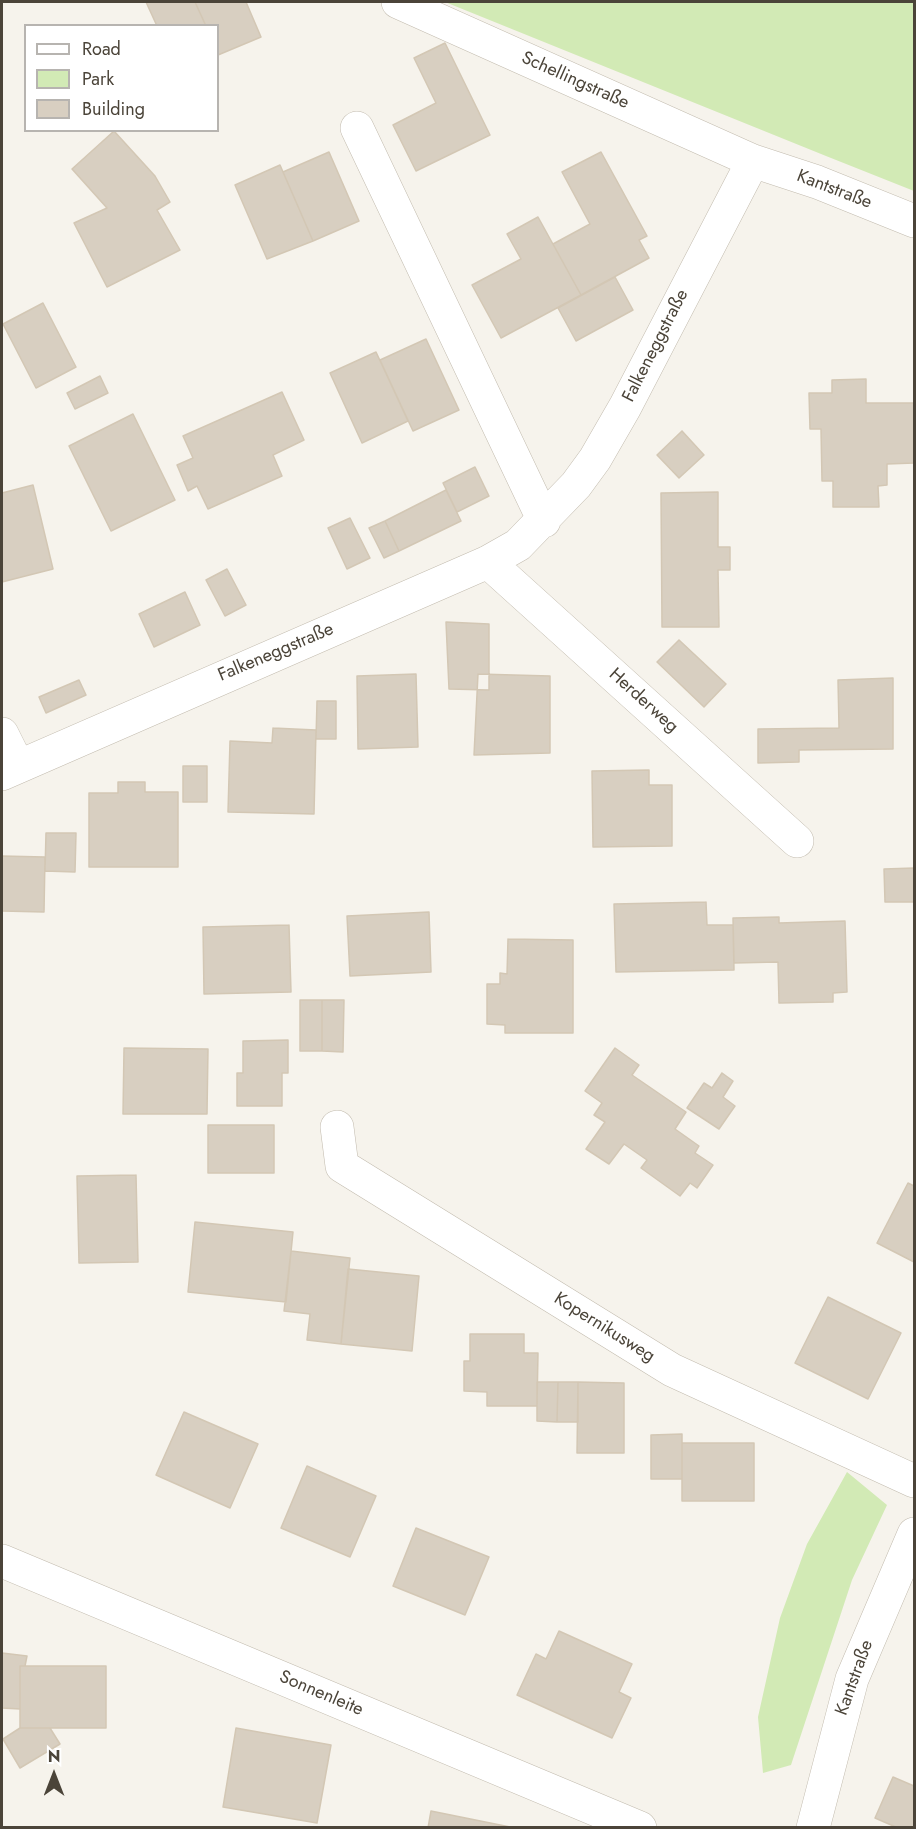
<!DOCTYPE html>
<html>
<head>
<meta charset="utf-8">
<style>
	body { margin:0 }
	#map { position:relative; width:916px; height:1829px; overflow:hidden; background:#f6f3ec; font-family:Jost,sans-serif }
	canvas { display:block }
	.frame { position:absolute; inset:0; border:3px solid #4b4439; pointer-events:none }
	.legend { position:absolute; left:24px; top:24px; width:195px; height:108px; box-sizing:border-box; background:#fff; border:2px solid #b7b4b0; margin:0; padding:8px 10px; list-style:none; font-size:18px; color:#4b4439 }
	.legend li { display:flex; align-items:center; gap:12px; height:30px }
	.legend b { width:30px; border:2px solid #b7b4b0 }
	.north { position:absolute; left:24px; top:1745px; width:60px; height:60px; -webkit-text-stroke:4px #fff; paint-order:stroke; rotate:0deg; font-size:16px; font-weight:700; line-height:24px; text-align:center; color:#4b4439 }
	.north::after { content:''; display:block; margin:auto; width:21px; height:27px; background:#4b4439; clip-path:polygon(50% 0,100% 100%,50% 72%,0 100%) }
</style>
</head>
<body>
<div id="map">
<canvas width="916" height="1829"></canvas>
<div class="frame"></div>
<ul class="legend">
<li><b style="height:8px;background:#fff"></b>Road</li>
<li><b style="height:16px;background:#d2eab5"></b>Park</li>
<li><b style="height:16px;background:#d8cfc1"></b>Building</li>
</ul>
<div class="north">N</div>
</div>
<script>
const g = document.querySelector('canvas').getContext('2d');
g.lineJoin = 'round';
function fill(path, color) { g.fillStyle = color; g.fill(path, 'evenodd'); }
const toPath = rows => new Path2D(rows.map(r => 'M' + r).join(''));
function stroke(path, color, width, dash) { g.strokeStyle = color; g.lineWidth = width; g.lineCap = dash ? 'butt' : 'round'; g.setLineDash(dash || []); g.stroke(path); }
function write(font, color, halo, rows, align = 'center') {
  g.font = font + ' Jost,sans-serif'; g.lineWidth = 4.5; g.setLineDash([]); g.textBaseline = 'middle'; g.strokeStyle = halo; g.fillStyle = color; for (const [text, x, y, turn = 0] of rows) {
    g.save(); g.translate(x, y); g.rotate((+turn || 0) * Math.PI / 180); g.textAlign = isNaN(turn) ? turn : align; if (halo) g.strokeText(text, 0, 0); g.fillText(text, 0, 0); g.restore();
  }
}
fill(toPath([
	[445,2,914,2,914,191,826,156],
	[847,1472,887,1505,852,1580,791,1765,763,1773,758,1717,780,1618,807,1544]
]), '#d2eab5');
const building = toPath([
	[146,2,195,2,206,26,157,26,146,2],
	[195,2,246,2,261,37,218,55,218,26,206,26,195,2],
	[445,43,490,135,416,171,393,125,436,103,414,58,445,43],
	[114,131,155,176,170,202,157,210,180,250,107,287,74,223,107,208,72,169,114,131],
	[329,152,359,221,313,241,283,172,329,152],
	[601,152,647,236,639,240,649,258,581,295,553,244,590,224,562,172,601,152],
	[280,165,313,241,267,259,235,185,280,165],
	[538,217,581,295,501,338,472,285,521,259,507,234,538,217],
	[615,277,633,310,576,341,558,308,615,277],
	[43,303,76,367,36,388,3,324,43,303],
	[426,339,459,410,413,431,380,360,426,339],
	[376,352,408,421,362,443,330,373,376,352],
	[100,376,108,393,75,409,67,393,100,376],
	[866,379,866,403,914,403,914,463,887,464,887,485,878,486,879,507,833,507,833,481,822,481,821,429,810,429,809,393,832,393,832,380,866,379],
	[282,392,304,440,273,455,282,476,208,509,197,486,188,491,177,465,193,458,183,436,282,392],
	[133,414,175,500,111,531,69,446,133,414],
	[682,431,704,455,679,478,657,455,682,431],
	[475,467,489,496,457,512,443,483,475,467],
	[33,485,53,569,2,582,2,493,33,485],
	[446,490,461,521,399,551,385,521,446,490],
	[718,492,718,547,730,547,730,570,718,570,719,627,662,627,661,493,718,492],
	[350,518,370,558,347,569,328,528,350,518],
	[385,521,399,551,384,558,369,528,385,521],
	[227,569,246,605,225,616,206,580,227,569],
	[185,592,200,625,154,647,139,614,185,592],
	[446,622,489,624,489,690,449,689,446,622],
	[679,640,726,684,704,707,657,662,679,640],
	[416,674,418,747,358,749,357,676,416,674],
	[478,674,550,676,550,753,474,755,478,674],
	[893,678,893,749,799,750,799,762,758,763,758,729,839,728,838,680,893,678],
	[79,680,86,695,46,713,39,697,79,680],
	[317,701,336,701,336,739,316,739,317,701],
	[273,728,316,730,314,814,228,812,230,741,272,743,273,728],
	[183,766,207,766,207,802,183,802,183,766],
	[649,770,649,785,672,785,672,846,593,847,592,771,649,770],
	[118,782,145,782,145,792,178,792,178,867,89,867,89,793,118,793,118,782],
	[46,833,76,833,75,872,45,871,46,833],
	[2,856,45,857,44,912,2,911,2,856],
	[914,868,914,902,885,902,884,869,914,868],
	[706,902,707,925,733,925,734,970,616,972,614,904,706,902],
	[429,912,431,972,350,976,347,916,429,912],
	[779,917,779,923,845,921,847,992,833,993,833,1002,779,1003,778,962,734,963,733,918,779,917],
	[289,925,291,992,204,994,203,927,289,925],
	[508,939,573,940,573,1033,505,1033,505,1025,487,1024,487,984,500,984,500,973,507,974,508,939],
	[300,1000,322,1000,322,1051,300,1051,300,1000],
	[322,1000,344,1000,343,1052,322,1051,322,1000],
	[288,1040,288,1073,282,1073,282,1106,237,1106,237,1073,243,1073,243,1041,288,1040],
	[124,1048,208,1049,207,1114,123,1114,124,1048],
	[615,1048,639,1065,632,1075,686,1112,675,1129,699,1146,695,1153,713,1165,697,1188,690,1183,680,1196,641,1168,647,1160,624,1144,609,1164,586,1149,605,1122,594,1115,602,1103,585,1091,615,1048],
	[722,1073,733,1081,723,1097,735,1106,719,1129,687,1108,704,1083,712,1088,722,1073],
	[208,1125,274,1125,274,1173,208,1173,208,1125],
	[136,1175,138,1262,79,1263,77,1176,136,1175],
	[908,1183,914,1186,914,1262,877,1243,908,1183],
	[195,1222,293,1232,286,1302,188,1292,195,1222],
	[291,1251,350,1258,341,1344,307,1340,310,1314,284,1311,291,1251],
	[348,1269,419,1276,412,1351,341,1344,348,1269],
	[828,1297,901,1333,868,1399,795,1363,828,1297],
	[470,1334,524,1334,524,1353,538,1353,537,1406,487,1406,487,1392,464,1391,464,1361,470,1361,470,1334],
	[537,1382,558,1382,557,1422,537,1421,537,1382],
	[558,1382,578,1382,578,1422,557,1422,558,1382],
	[578,1382,624,1383,624,1453,577,1453,578,1382],
	[184,1412,258,1444,230,1508,156,1475,184,1412],
	[682,1434,682,1479,651,1479,651,1435,682,1434],
	[682,1443,754,1443,754,1501,682,1501,682,1443],
	[307,1466,376,1496,350,1557,281,1528,307,1466],
	[416,1528,489,1557,465,1615,393,1586,416,1528],
	[559,1631,632,1664,619,1692,631,1698,612,1738,517,1695,536,1654,546,1659,559,1631],
	[2,1653,27,1656,25,1666,20,1666,20,1709,2,1708,2,1653],
	[20,1666,106,1666,106,1728,20,1728,20,1666],
	[20,1728,50,1728,60,1744,20,1768,3,1739,20,1728],
	[236,1728,331,1745,317,1823,223,1807,236,1728],
	[893,1777,914,1786,914,1828,898,1828,875,1818,893,1777],
	[431,1811,515,1828,428,1828,431,1811]
]);
fill(building, '#d8cfc1');
stroke(building, '#d3c7b4', 1.5);
const minor = toPath([
	[398,2,753,161,817,182,914,221],
	[357,128,544,521],
	[488,562,797,841],
	[2,734,18,766],
	[2,774,488,562,518,545,576,485,595,459,625,407,753,161],
	[337,1127,342,1166,672,1370,914,1481],
	[2,1561,640,1828],
	[813,1828,852,1679,914,1534]
]);
stroke(minor, '#c2bbae', 34);
stroke(minor, '#fff', 33);
write('18px', '#4b4439', '#fff', [
	["Schellingstraße",575,81,24],
	["Kantstraße",834,190,21],
	["Falkeneggstraße",656,346,-63],
	["Falkeneggstraße",276,653,-23],
	["Herderweg",643,701,42],
	["Kopernikusweg",604,1328,32],
	["Kantstraße",855,1678,-70],
	["Sonnenleite",321,1694,23]
]);
</script>
</body>
</html>
